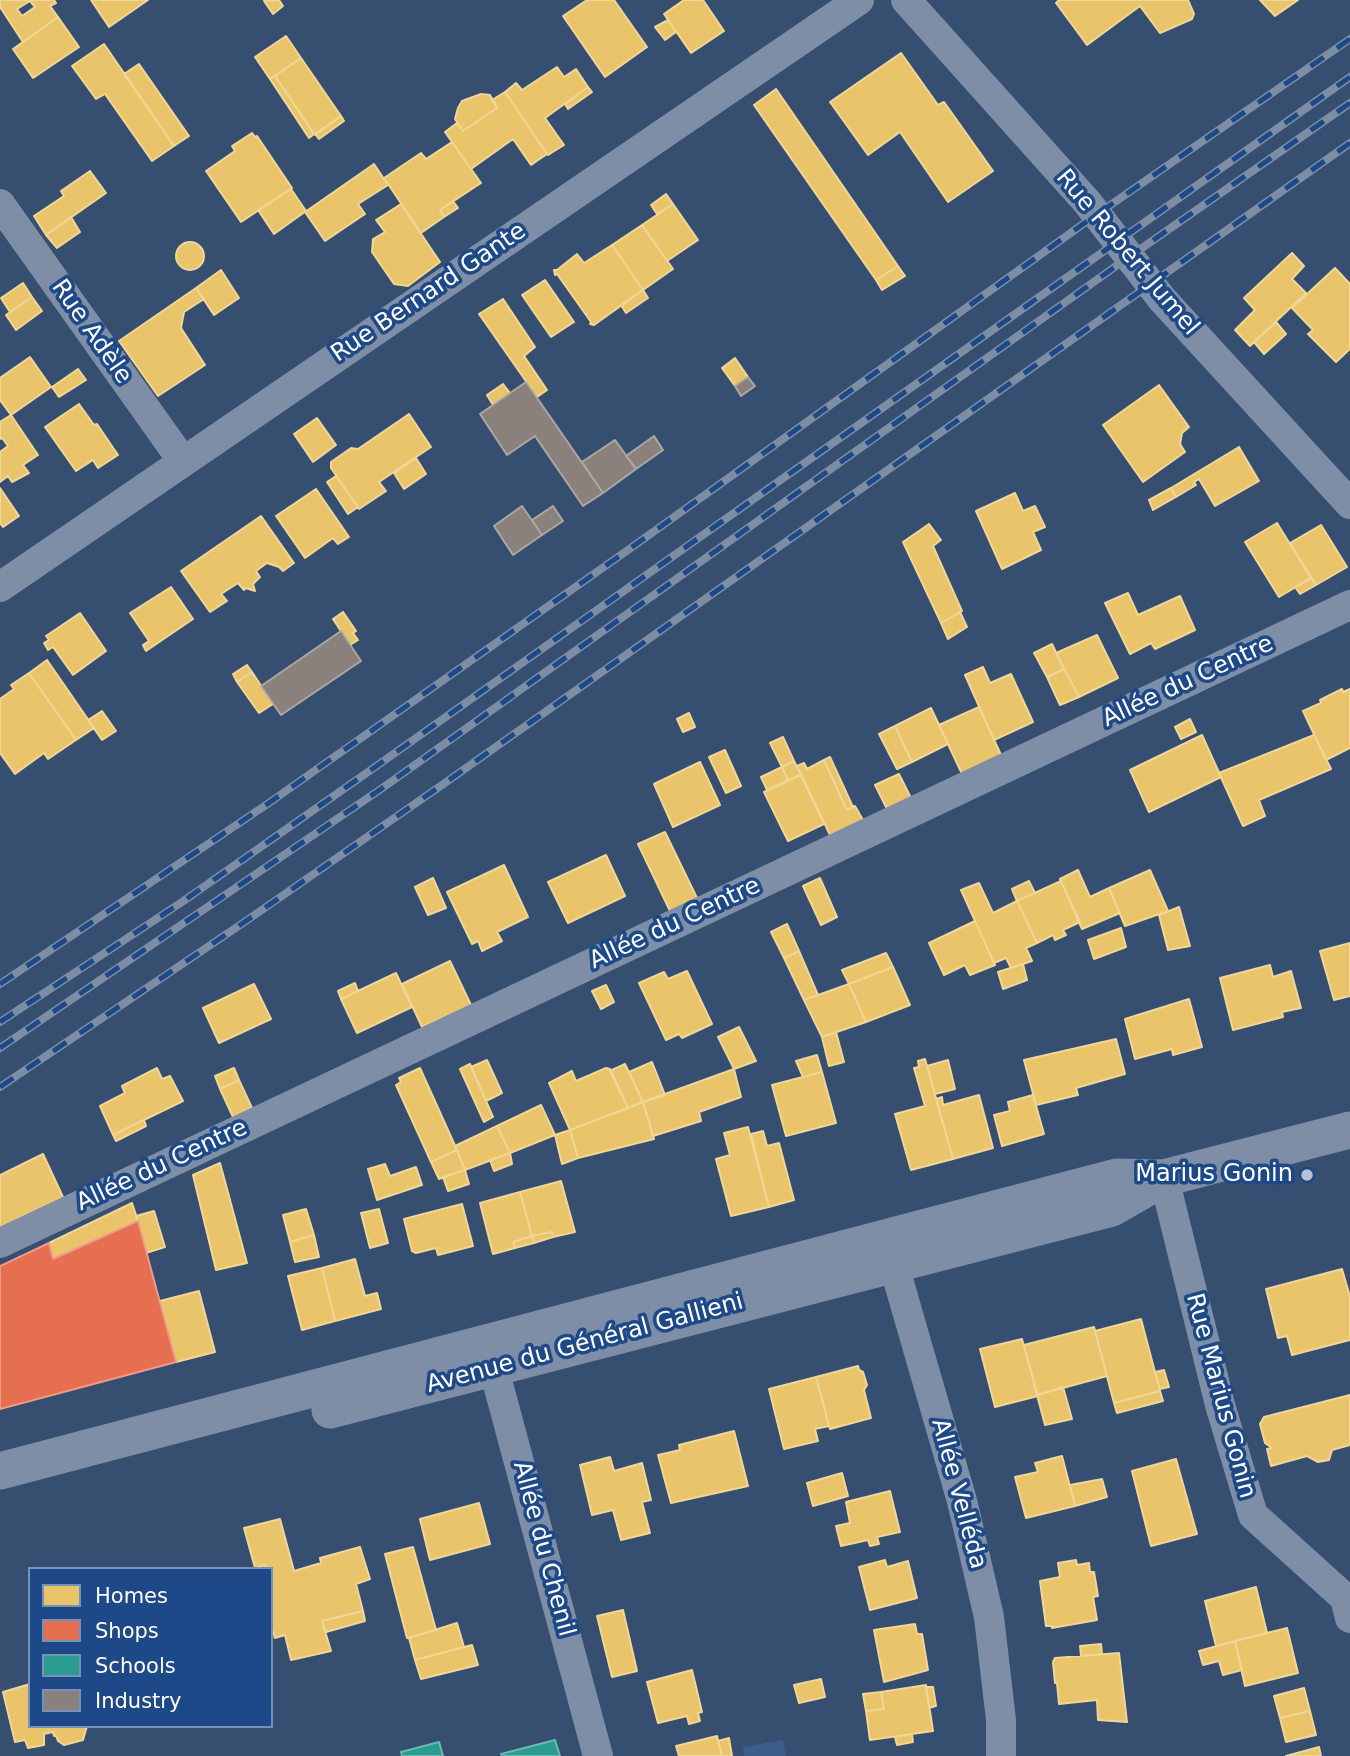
<!DOCTYPE html>
<html>
<head>
<meta charset="utf-8">
<style>
	body { margin:0 }
	#map { position:relative; width:1350px; height:1756px; overflow:hidden; background:#364e70; font-family:"DejaVu Sans",sans-serif }
	canvas { display:block }
	.legend { position:absolute; left:28px; top:1567px; width:245px; height:161px; box-sizing:border-box; background:#1d4989; border:2px solid #7792b8; margin:0; padding:9px 12px; list-style:none; font-size:21px; color:#fff }
	.legend li { display:flex; align-items:center; gap:14px; height:35px }
	.legend b { width:35px; border:2px solid #7792b8 }
</style>
</head>
<body>
<div id="map">
<canvas width="1350" height="1756"></canvas>
<ul class="legend">
<li><b style="height:19px;background:#e9c46a"></b>Homes</li>
<li><b style="height:19px;background:#e76f51"></b>Shops</li>
<li><b style="height:19px;background:#2a9d8f"></b>Schools</li>
<li><b style="height:19px;background:#8a817c"></b>Industry</li>
</ul>
</div>
<script>
const g = document.querySelector('canvas').getContext('2d');
g.lineJoin = 'round';
function fill(path, color) { g.fillStyle = color; g.fill(path, 'evenodd'); }
const toPath = rows => new Path2D(rows.map(r => 'M' + r).join(''));
function stroke(path, color, width, dash) { g.strokeStyle = color; g.lineWidth = width; g.lineCap = dash ? 'butt' : 'round'; g.setLineDash(dash || []); g.stroke(path); }
function write(font, color, halo, rows, align = 'center') {
  g.font = font + ' "DejaVu Sans",sans-serif'; g.lineWidth = 7; g.setLineDash([]); g.textBaseline = 'middle'; g.strokeStyle = halo; g.fillStyle = color; for (const [text, x, y, turn = 0] of rows) {
    g.save(); g.translate(x, y); g.rotate((+turn || 0) * Math.PI / 180); g.textAlign = isNaN(turn) ? turn : align; if (halo) g.strokeText(text, 0, 0); g.fillText(text, 0, 0); g.restore();
  }
}
fill(toPath([
	[783,1740,786,1756,744,1756,743,1747]
]), '#3c5c89');
const homes = toPath([
	[0,0,54,0,56,3,50,6,58,17,23,42,0,7,0,0],
	[30,1,35,7,22,16,17,9,30,1],
	[91,0,148,0,109,27,91,0],
	[279,0,283,6,273,14,264,1,279,0],
	[587,0,614,0,647,47,605,77,563,16,587,0],
	[684,0,703,0,724,31,691,53,664,14,684,0],
	[1059,0,1188,0,1194,14,1192,19,1160,33,1140,6,1087,45,1056,3,1059,0],
	[1260,0,1298,0,1275,16,1260,0],
	[58,17,79,47,33,78,13,49,58,17],
	[668,20,676,32,665,40,655,27,668,20],
	[286,36,301,58,270,79,255,57,286,36],
	[104,44,174,146,152,161,105,94,96,99,72,66,104,44],
	[901,53,938,105,944,102,993,171,948,202,900,132,868,155,830,102,901,53],
	[301,58,341,116,315,135,275,76,301,58],
	[139,64,189,136,174,146,124,74,139,64],
	[557,67,564,77,576,69,588,87,545,118,564,145,548,155,505,92,516,83,522,90,557,67],
	[275,76,314,134,309,138,270,79,275,76],
	[588,87,592,92,568,109,565,104,588,87],
	[776,89,898,266,876,280,754,105,776,89],
	[505,92,547,154,531,165,513,139,471,169,445,132,457,123,463,131,497,108,492,100,505,92],
	[481,94,490,95,497,108,463,131,455,119,458,108,462,101,481,94],
	[341,116,344,121,319,139,315,134,341,116],
	[252,133,255,137,257,136,292,188,241,222,206,171,235,151,232,146,252,133],
	[452,142,481,183,440,210,444,217,421,233,384,178,421,153,426,159,452,142],
	[374,164,388,185,358,204,365,214,325,241,305,212,374,164],
	[90,171,106,193,46,235,34,216,64,196,61,191,90,171],
	[291,189,306,211,274,234,258,210,291,189],
	[666,194,673,204,657,214,651,205,666,194],
	[453,201,458,208,444,217,440,210,453,201],
	[401,204,440,262,408,286,394,284,372,252,373,239,385,232,376,220,401,204],
	[673,204,698,240,667,261,642,225,673,204],
	[71,217,80,232,57,248,46,235,71,217],
	[642,225,673,269,643,290,612,245,642,225],
	'176 256a14 14 0 1 1 28 0a14 14 0 1 1-28 0Z',
	[612,245,643,290,594,325,590,324,591,322,557,274,555,275,554,270,557,270,577,254,584,263,612,245],
	[1292,253,1304,266,1292,279,1306,293,1250,346,1235,330,1255,310,1244,298,1292,253],
	[898,266,905,276,882,290,876,280,898,266],
	[1335,268,1350,284,1350,349,1336,362,1308,334,1313,330,1292,308,1335,268],
	[221,270,239,298,214,315,196,288,221,270],
	[545,280,574,322,551,337,522,295,545,280],
	[23,283,32,297,10,312,1,298,23,283],
	[196,288,204,299,184,312,181,328,205,365,158,396,119,341,196,288],
	[643,290,648,298,626,313,621,305,643,290],
	[32,297,42,311,16,330,6,315,32,297],
	[503,299,535,347,524,356,547,390,537,397,479,314,503,299],
	[1276,322,1286,334,1264,354,1254,342,1276,322],
	[30,357,51,387,11,415,0,400,0,378,30,357],
	[735,358,748,377,735,386,722,368,735,358],
	[78,369,86,380,59,397,52,387,78,369],
	[503,384,510,393,493,405,487,395,503,384],
	[1159,385,1189,427,1182,433,1180,444,1185,452,1143,482,1103,425,1159,385],
	[79,404,94,425,97,424,118,455,98,468,93,460,76,471,45,427,79,404],
	[409,414,431,447,379,482,386,491,359,509,331,468,331,462,351,448,358,449,409,414],
	[11,415,38,455,23,465,29,473,12,482,8,476,0,482,0,452,8,446,2,438,0,439,0,422,11,415],
	[317,418,336,445,313,462,294,434,317,418],
	[1239,447,1259,481,1215,506,1199,479,1194,482,1196,485,1176,497,1171,488,1239,447],
	[416,458,426,474,404,489,394,473,416,458],
	[336,476,358,507,348,514,327,482,336,476],
	[0,488,19,516,3,527,0,523,0,488],
	[1171,488,1176,497,1153,510,1149,500,1171,488],
	[316,489,349,537,338,544,333,538,305,558,276,516,316,489],
	[1015,493,1023,511,1035,506,1045,527,1033,532,1041,550,1002,569,976,511,1015,493],
	[261,516,294,563,283,571,279,567,267,563,256,571,260,577,253,584,255,591,246,588,244,590,238,583,221,594,227,601,210,612,181,571,261,516],
	[1277,523,1311,578,1279,597,1245,542,1277,523],
	[929,524,941,540,933,546,962,611,941,623,903,542,929,524],
	[1321,525,1347,567,1316,585,1290,543,1321,525],
	[1311,578,1316,585,1300,594,1295,587,1311,578],
	[171,587,193,619,146,651,143,645,149,641,130,613,171,587],
	[1128,593,1138,615,1180,596,1195,630,1155,649,1151,643,1130,654,1105,603,1128,593],
	[343,612,356,631,353,633,358,640,350,645,333,619,343,612],
	[960,612,967,627,948,639,941,623,960,612],
	[80,613,106,651,73,675,53,647,48,650,44,643,49,640,46,636,80,613],
	[1097,635,1118,678,1079,697,1056,653,1097,635],
	[1052,644,1064,669,1047,677,1034,653,1052,644],
	[47,660,94,728,76,740,29,673,47,660],
	[247,665,252,672,237,682,233,674,247,665],
	[983,667,990,683,1011,674,1033,722,994,740,965,675,983,667],
	[1064,669,1079,697,1060,705,1047,677,1064,669],
	[252,672,273,704,259,713,237,682,252,672],
	[29,673,76,740,48,759,44,753,15,774,0,753,0,699,14,689,11,685,29,673],
	[1342,689,1343,692,1350,689,1350,748,1326,760,1303,711,1321,703,1320,700,1342,689],
	[979,707,1001,755,962,774,939,725,979,707],
	[931,708,948,744,912,762,895,726,931,708],
	[102,711,116,731,102,740,88,720,102,711],
	[689,713,695,727,683,732,677,719,689,713],
	[1190,719,1196,732,1181,739,1175,727,1190,719],
	[895,726,912,762,897,769,879,734,895,726],
	[1202,735,1221,777,1149,812,1130,770,1202,735],
	[1314,735,1331,769,1259,800,1265,816,1243,826,1219,773,1314,735],
	[783,737,794,761,782,767,770,743,783,737],
	[725,750,741,786,726,793,709,757,725,750],
	[830,757,853,807,847,810,824,760,830,757],
	[824,760,847,810,855,806,863,820,830,835,797,766,804,763,807,769,824,760],
	[794,761,801,775,788,780,782,767,794,761],
	[700,762,720,805,673,827,654,784,700,762],
	[782,767,788,780,767,790,761,777,782,767],
	[899,774,911,798,887,809,875,785,899,774],
	[801,775,824,824,788,841,764,792,801,775],
	[665,832,697,898,670,911,638,844,665,832],
	[606,855,625,896,568,923,548,882,606,855],
	[504,865,528,917,497,932,502,941,482,951,478,941,472,944,447,892,504,865],
	[1078,870,1090,897,1109,888,1120,913,1082,929,1060,879,1078,870],
	[1150,870,1168,911,1125,926,1109,888,1150,870],
	[433,878,446,908,428,915,415,887,433,878],
	[820,878,837,917,821,925,803,886,820,878],
	[1029,881,1035,893,1017,901,1012,889,1029,881],
	[1061,881,1080,922,1063,930,1066,935,1055,940,1053,935,1037,943,1017,901,1061,881],
	[979,883,993,913,1017,901,1037,943,1026,948,1032,961,1011,968,1006,958,994,963,961,890,979,883],
	[1179,907,1190,946,1168,950,1159,915,1179,907],
	[975,921,995,965,970,975,965,965,944,975,929,943,975,921],
	[787,924,799,951,784,958,771,932,787,924],
	[1121,928,1126,947,1094,959,1088,940,1121,928],
	[1350,943,1350,996,1334,1000,1320,951,1350,943],
	[799,951,818,995,804,1000,784,958,799,951],
	[886,953,893,967,849,984,842,970,886,953],
	[450,961,471,1005,422,1027,402,984,450,961],
	[1023,964,1027,980,1003,989,998,972,1023,964],
	[1270,965,1273,977,1291,971,1301,1008,1282,1012,1283,1017,1233,1030,1220,978,1270,965],
	[893,967,910,1005,866,1022,849,984,893,967],
	[687,971,712,1024,682,1038,679,1034,666,1040,639,983,664,972,668,979,687,971],
	[396,973,412,1007,357,1033,341,999,396,973],
	[355,983,358,991,341,999,338,991,355,983],
	[254,984,271,1019,219,1043,203,1008,254,984],
	[849,984,866,1022,822,1037,804,1000,849,984],
	[606,985,614,1002,601,1009,592,991,606,985],
	[1189,999,1202,1047,1173,1055,1172,1049,1135,1059,1125,1019,1189,999],
	[739,1027,756,1061,734,1069,718,1037,739,1027],
	[836,1032,844,1062,829,1066,822,1037,836,1032],
	[1116,1039,1125,1074,1076,1088,1078,1095,1036,1105,1024,1060,1116,1039],
	[817,1055,822,1072,803,1077,796,1061,817,1055],
	[925,1059,953,1159,911,1170,895,1114,925,1106,914,1068,919,1067,918,1061,925,1059],
	[487,1060,502,1093,486,1101,471,1067,487,1060],
	[948,1060,955,1089,935,1094,927,1066,948,1060],
	[652,1062,665,1095,643,1102,629,1072,652,1062],
	[470,1064,493,1117,484,1122,460,1069,470,1064],
	[625,1064,643,1102,628,1108,610,1071,625,1064],
	[157,1068,162,1079,170,1076,183,1101,113,1135,100,1106,125,1093,122,1086,157,1068],
	[234,1068,239,1080,220,1089,215,1076,234,1068],
	[420,1068,457,1150,431,1162,396,1085,401,1082,399,1078,420,1068],
	[606,1068,610,1069,628,1108,570,1130,549,1083,572,1071,576,1081,606,1068],
	[734,1069,741,1097,699,1112,701,1121,653,1136,643,1102,734,1069],
	[822,1072,836,1123,786,1136,772,1085,822,1072],
	[239,1080,252,1108,233,1117,220,1089,239,1080],
	[979,1095,993,1148,953,1159,936,1099,942,1097,943,1105,979,1095],
	[1033,1095,1044,1134,1002,1146,994,1115,1010,1111,1008,1102,1033,1095],
	[643,1102,654,1139,578,1158,570,1130,643,1102],
	[541,1105,555,1135,510,1153,497,1126,541,1105],
	[144,1120,146,1126,116,1141,113,1135,144,1120],
	[497,1126,510,1153,465,1170,455,1146,497,1126],
	[748,1127,769,1207,731,1216,716,1159,730,1155,724,1133,748,1127],
	[570,1130,578,1158,562,1164,555,1135,570,1130],
	[763,1131,767,1146,779,1143,794,1200,769,1207,751,1134,763,1131],
	[457,1150,465,1170,439,1179,431,1162,457,1150],
	[510,1153,512,1164,494,1171,490,1160,510,1153],
	[43,1154,63,1197,0,1227,0,1175,43,1154],
	[220,1163,247,1263,216,1270,193,1175,220,1163],
	[385,1164,390,1176,416,1167,422,1185,377,1200,368,1169,385,1164],
	[465,1170,469,1184,448,1191,443,1177,465,1170],
	[561,1181,575,1232,553,1237,552,1232,532,1236,520,1192,561,1181],
	[520,1192,532,1236,513,1242,515,1248,493,1254,480,1203,520,1192],
	[132,1203,138,1221,53,1259,49,1243,132,1203],
	[462,1204,473,1246,438,1255,436,1248,416,1253,412,1251,404,1219,462,1204],
	[306,1209,314,1235,290,1242,283,1215,306,1209],
	[379,1209,388,1243,370,1248,361,1213,379,1209],
	[154,1211,165,1247,146,1253,136,1216,154,1211],
	[552,1232,553,1237,534,1243,532,1236,552,1232],
	[314,1235,319,1257,295,1262,290,1242,314,1235],
	[532,1236,534,1243,515,1248,513,1242,532,1236],
	[355,1259,365,1296,377,1293,381,1309,335,1321,322,1268,355,1259],
	[322,1268,335,1321,302,1330,288,1276,322,1268],
	[1342,1269,1350,1297,1350,1340,1292,1355,1287,1336,1278,1338,1266,1289,1342,1269],
	[199,1291,215,1352,176,1362,160,1301,199,1291],
	[1141,1319,1160,1391,1114,1403,1095,1331,1141,1319],
	[1094,1327,1107,1376,1037,1395,1024,1345,1094,1327],
	[1022,1339,1038,1396,995,1407,980,1349,1022,1339],
	[858,1366,859,1370,863,1372,867,1385,864,1390,871,1418,830,1429,816,1377,858,1366],
	[1164,1370,1169,1387,1160,1389,1155,1372,1164,1370],
	[816,1377,829,1426,815,1429,818,1441,784,1449,769,1389,816,1377],
	[1063,1387,1072,1419,1045,1425,1037,1395,1063,1387],
	[1160,1391,1163,1401,1117,1413,1114,1403,1160,1391],
	[1350,1395,1350,1445,1332,1450,1329,1460,1318,1462,1307,1456,1271,1466,1267,1449,1272,1448,1265,1443,1260,1424,1264,1417,1350,1395],
	[734,1431,748,1486,671,1503,658,1455,680,1450,679,1445,734,1431],
	[1062,1456,1075,1506,1026,1518,1015,1477,1038,1472,1035,1463,1062,1456],
	[610,1457,614,1471,642,1463,651,1500,642,1502,650,1533,621,1540,613,1510,592,1515,580,1465,610,1457],
	[1176,1459,1197,1534,1151,1546,1132,1471,1176,1459],
	[842,1473,848,1496,813,1506,807,1483,842,1473],
	[1102,1479,1107,1497,1075,1506,1070,1485,1102,1479],
	[890,1491,900,1532,877,1537,879,1544,870,1546,868,1540,841,1546,836,1526,850,1523,846,1502,890,1491],
	[479,1503,490,1544,430,1560,420,1519,479,1503],
	[280,1519,294,1571,321,1563,320,1558,360,1547,370,1579,356,1584,363,1611,322,1621,331,1651,291,1660,285,1635,275,1638,271,1625,271,1569,266,1569,265,1565,255,1568,244,1528,280,1519],
	[413,1547,436,1630,407,1638,385,1554,413,1547],
	[885,1560,887,1567,908,1561,917,1598,870,1610,859,1567,885,1560],
	[1076,1560,1077,1565,1089,1563,1090,1572,1094,1572,1098,1596,1093,1597,1097,1620,1052,1628,1052,1626,1046,1626,1040,1581,1060,1577,1058,1563,1076,1560],
	[1256,1587,1267,1633,1216,1646,1205,1601,1256,1587],
	[623,1610,637,1671,612,1677,597,1616,623,1610],
	[363,1611,365,1621,326,1632,322,1621,363,1611],
	[457,1623,464,1647,415,1660,409,1638,457,1623],
	[915,1624,917,1634,922,1634,928,1670,884,1682,874,1630,915,1624],
	[1287,1628,1298,1673,1245,1686,1235,1641,1287,1628],
	[1235,1641,1242,1670,1223,1675,1219,1661,1203,1665,1199,1651,1235,1641],
	[1101,1644,1102,1654,1081,1656,1080,1646,1101,1644],
	[472,1645,478,1665,421,1679,415,1660,472,1645],
	[1119,1653,1127,1722,1098,1720,1097,1700,1059,1704,1057,1683,1055,1683,1053,1662,1055,1658,1119,1653],
	[692,1670,702,1712,698,1713,700,1721,689,1724,687,1716,658,1723,647,1682,692,1670],
	[821,1679,825,1697,799,1703,794,1685,821,1679],
	[30,1684,30,1726,87,1726,83,1740,64,1745,58,1741,56,1736,54,1736,53,1732,44,1734,44,1745,28,1748,25,1740,15,1742,3,1692,30,1684],
	[926,1685,933,1731,870,1740,866,1711,884,1709,881,1692,926,1685],
	[926,1687,933,1687,936,1706,929,1708,926,1687],
	[1304,1688,1310,1711,1280,1718,1274,1696,1304,1688],
	[881,1692,884,1709,866,1711,863,1694,881,1692],
	[1310,1711,1316,1735,1286,1742,1280,1718,1310,1711],
	[912,1734,913,1742,897,1745,895,1737,912,1734],
	[717,1736,722,1756,679,1756,676,1746,717,1736],
	[729,1738,732,1756,722,1756,718,1741,729,1738],
	[1319,1747,1321,1756,1286,1756,1319,1747]
]);
fill(homes, '#e9c46a');
stroke(homes, '#f0d697', 2);
const shops = toPath([
	[138,1221,176,1362,0,1409,0,1266,49,1243,53,1259,138,1221]
]);
fill(shops, '#e76f51');
stroke(shops, '#ee9a85', 2);
const schools = toPath([
	[555,1740,560,1756,502,1756,501,1754,555,1740],
	[439,1742,443,1756,402,1756,401,1752,439,1742]
]);
fill(schools, '#2a9d8f');
stroke(schools, '#6abab1', 2);
const industry = toPath([
	[748,377,755,386,741,396,735,386,748,377],
	[526,382,603,493,583,506,535,436,507,455,480,414,526,382],
	[654,436,663,450,636,469,626,456,654,436],
	[615,440,636,469,603,493,582,462,615,440],
	[522,506,542,535,513,555,494,526,522,506],
	[553,506,563,521,542,535,532,520,553,506],
	[341,631,361,661,281,715,261,686,341,631]
]);
fill(industry, '#8a817c');
stroke(industry, '#ada7a3', 2);
stroke(toPath([
	[906,0,1087,202,1162,299,1350,504],
	[0,204,182,460],
	[0,587,859,0],
	[1164,1178,1220,1405,1253,1515,1345,1598,1350,1618],
	[0,1243,1350,605],
	[888,1245,962,1501,989,1617,1001,1720,1001,1756],
	[488,1347,598,1756]
]), '#7d8ea6', 30);
stroke(toPath([
	[330,1410,1112,1208,1164,1178],
	[0,1471,1117,1177,1164,1178,1350,1130]
]), '#7d8ea6', 37);
const rail = toPath([
	[0,984,266,805,628,550,1086,222,1350,39],
	[0,1022,182,902,368,772,1350,77],
	[0,1048,381,789,1119,264,1350,103],
	[0,1087,243,923,442,785,1350,143]
]);
stroke(rail, '#7d8ea4', 8);
stroke(rail, '#1d4989', 5, [16]);
for (const [x, y, r, color] of [
	[1307,1175,7,"#b9c1cd"]
]) { const dot = new Path2D(); dot.arc(x, y, r, 0, 2 * Math.PI); g.fillStyle = color; g.fill(dot); stroke(dot, '#1d4989', 2.5); }
write('24px', '#fff', '#1d4989', [
	["Rue Robert Jumel",1127,253,50],
	["Rue Bernard Gante",429,293,-34],
	["Rue Adèle",91,332,55],
	["Allée du Centre",1188,682,-25],
	["Allée du Centre",675,924,-25],
	["Allée du Centre",162,1166,-25],
	["Avenue du Général Gallieni",585,1344,-15],
	["Rue Marius Gonin",1220,1396,75],
	["Allée Velléda",958,1494,75],
	["Allée du Chenil",543,1549,75]
]);
write('24px', '#fff', '#1d4989', [
	["Marius Gonin",1293,1175]
], 'right');
</script>
</body>
</html>
